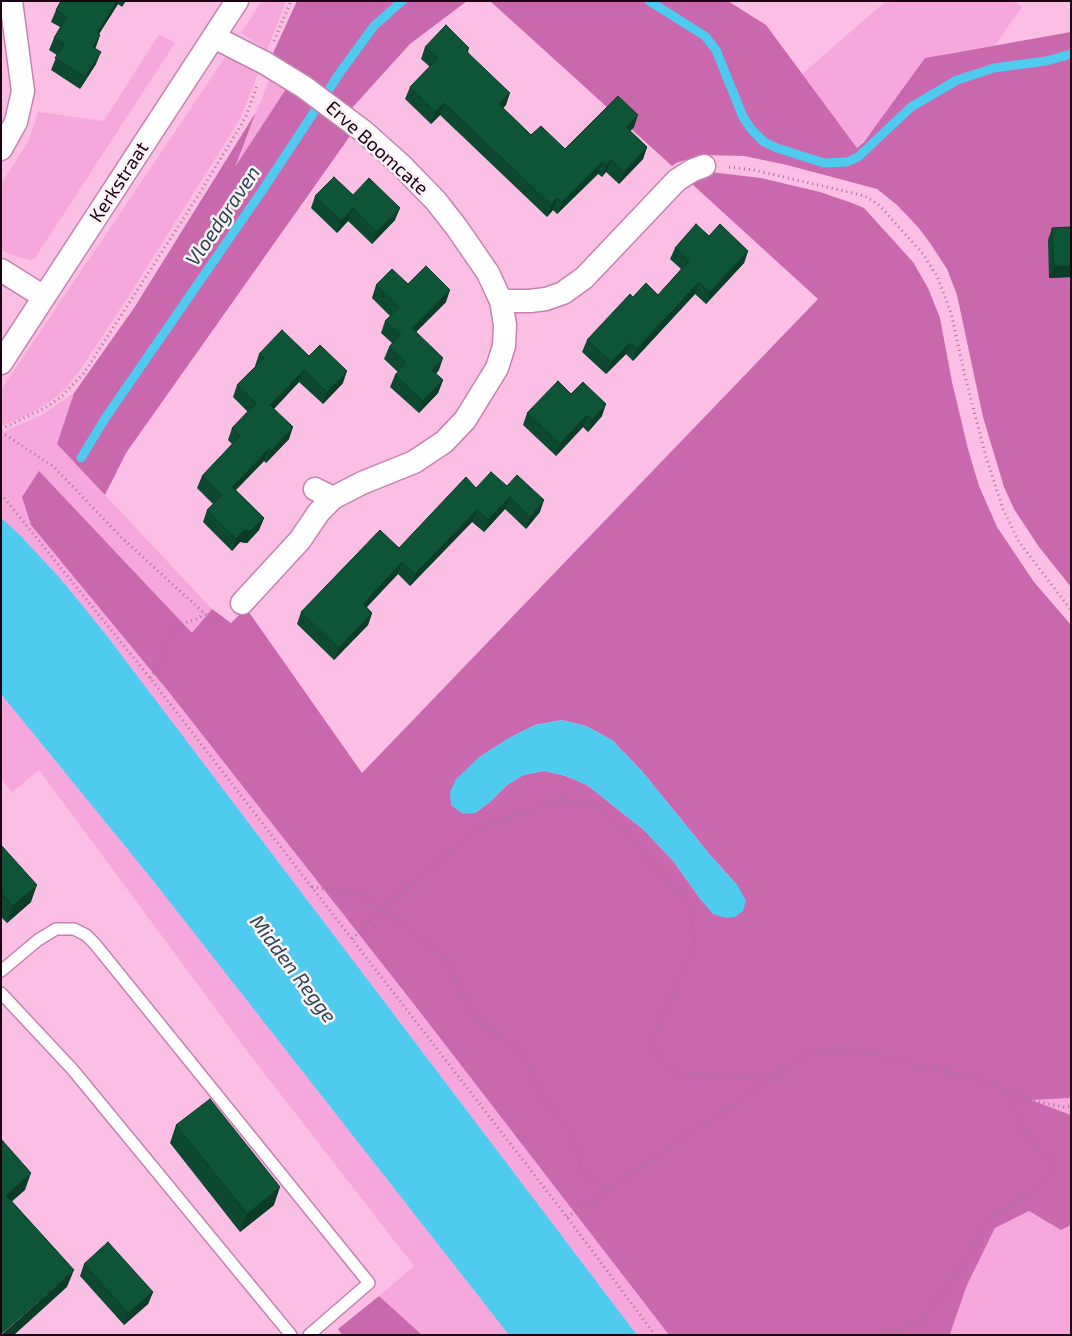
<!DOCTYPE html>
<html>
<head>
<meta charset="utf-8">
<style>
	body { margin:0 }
	#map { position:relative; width:1072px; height:1336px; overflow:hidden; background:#fbbfe6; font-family:"Exo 2",sans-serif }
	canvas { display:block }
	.frame { position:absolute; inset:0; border:2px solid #1b0314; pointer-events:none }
</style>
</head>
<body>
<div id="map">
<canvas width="1072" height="1336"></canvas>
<div class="frame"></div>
</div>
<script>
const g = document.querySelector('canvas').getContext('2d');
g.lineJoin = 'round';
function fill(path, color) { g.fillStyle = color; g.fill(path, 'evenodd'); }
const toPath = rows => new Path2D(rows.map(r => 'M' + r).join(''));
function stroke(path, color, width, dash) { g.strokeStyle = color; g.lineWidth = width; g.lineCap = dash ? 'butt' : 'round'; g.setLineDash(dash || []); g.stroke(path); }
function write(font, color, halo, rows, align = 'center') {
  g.font = font + ' "Exo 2",sans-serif'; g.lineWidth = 5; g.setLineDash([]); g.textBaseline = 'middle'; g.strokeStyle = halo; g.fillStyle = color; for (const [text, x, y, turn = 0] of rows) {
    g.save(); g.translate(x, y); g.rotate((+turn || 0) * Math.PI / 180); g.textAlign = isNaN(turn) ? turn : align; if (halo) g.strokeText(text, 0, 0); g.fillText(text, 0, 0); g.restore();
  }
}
fill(toPath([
	[262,1,286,1,267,50,241,33],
	[886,1,1015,1,1022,7,995,45,943,54,857,148,802,74],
	[159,34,175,43,35,258,31,260,18,257,1,250,1,184,29,140,38,112,104,121],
	[228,53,259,71,240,119,130,294,80,370,64,390,48,403,28,415,1,426,1,390],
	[270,78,286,89,234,170,241,150],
	[74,393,57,444,212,609,192,634,39,472,31,525,168,691,420,1012,669,1335,637,1335,104,632,59,577,18,533,1,518,1,433,42,415],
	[1,694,151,878,509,1335,422,1335,379,1296,414,1266,250,1055,39,770,12,792,1,779],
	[1071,1098,1071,1115,1030,1100,1057,1099],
	[1029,1211,1061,1230,1071,1225,1071,1335,948,1335,950,1334,967,1285,995,1228]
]), '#f6a7db');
fill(toPath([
	[297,1,467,1,410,44,352,108,273,53],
	[490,1,728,1,766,25,857,148,864,142,925,58,1071,32,1071,587,1039,547,1014,509,1004,487,983,417,957,295,947,269,930,243,918,227,897,205,877,189,787,165,744,156,701,155,676,163,672,166],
	[286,89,350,136,126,453,105,495,57,444,74,393,134,308,256,112,235,167],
	[710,172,761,178,820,192,852,203,864,208,913,262,928,288,940,318,952,382,968,449,979,486,997,527,1034,582,1071,625,1071,1098,1031,1100,1071,1115,1071,1225,1061,1230,1029,1211,995,1228,967,1285,950,1334,947,1335,669,1335,420,1012,168,691,31,525,22,497,39,471,192,633,212,609,231,623,246,608,362,773,818,299,692,184],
	[562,720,586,726,612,740,641,770,711,856,738,886,701,900,674,862,644,830,587,785,566,776,544,771,523,775,507,785,490,802,475,813,478,758,509,738,535,725],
	[379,1296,422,1335,342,1335,338,1329]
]), '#ca68ad');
fill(toPath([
	[1,518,18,533,59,577,104,632,637,1335,509,1335,151,878,1,694],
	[562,720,586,726,612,740,641,770,711,856,738,886,746,901,743,911,735,917,726,918,713,914,701,900,674,862,644,830,587,785,566,776,544,771,523,775,507,785,490,802,475,813,463,814,451,805,450,792,456,779,478,758,509,738,535,725]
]), '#4ecbee');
stroke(toPath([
	[649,1,705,36,716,50,743,117,751,129,764,142,777,148,824,163,847,162,858,157,911,107,957,80,994,68,1046,61,1071,54],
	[81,458,106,417,262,191,341,71,374,26,402,1]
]), '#4ecbee', 9);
const service = toPath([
	[1,971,38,940,56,929,74,929,86,935,95,944,369,1283,309,1335],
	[1,993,73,1070,291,1335]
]);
const minor = toPath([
	[214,37,265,63,304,87,363,131,401,165,436,201,457,228,488,273,501,301,505,325,504,346,497,368,465,420,444,442,414,462,362,483,333,498,315,489],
	[1,149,16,122,23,91,11,1],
	[1,270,44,297],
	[501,301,530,301,546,299,563,293,584,278,677,180,693,170,704,166],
	[1,363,237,1],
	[242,603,300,540,319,512,333,498]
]);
stroke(service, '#c781b0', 14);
stroke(minor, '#c781b0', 25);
stroke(toPath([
	[274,41,291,1],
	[729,167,754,170,865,196,880,206,923,254,937,276,951,313,965,376,986,457,1003,509,1019,542,1071,610],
	[1,429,45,408,61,397,84,373,196,199,240,127,246,116,257,86],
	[1,432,54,467,121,537,204,613,214,621,223,621],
	[1,494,150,678,567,1217,655,1335],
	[150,678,164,659,169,635,172,631,182,624,199,618,204,613],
	[312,887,365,896,398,923,443,955,476,1020,522,1054,542,1096,572,1133,582,1169,608,1189],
	[352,939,382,910,476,829,561,799,599,806,638,846,689,906,695,943,650,1044,667,1070,719,1077,772,1078],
	[567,1217,807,1054,831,1049,847,1049,982,1080,1030,1100,1064,1107,1071,1106],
	[882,1335,923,1321,967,1259,988,1218,1030,1193,1055,1170,1048,1159,1026,1132,1015,1113,1010,1092]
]), '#a27593', 3, [1, 4]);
stroke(service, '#fff', 11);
stroke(minor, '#fff', 22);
fill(toPath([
	[61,1,126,1,122,7,118,4,99,34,100,35,95,48,96,64,80,89,51,70,57,55,49,50,54,38,60,27,51,22,56,10],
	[425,47,469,48,468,52,506,105,503,108,531,135,565,149,634,127,630,131,647,147,643,159,619,184,606,172,602,177,598,174,557,214,553,210,547,217,440,115,431,124,405,99,410,87,430,67,421,59],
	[353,195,395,220,372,244,348,221,337,233,311,208,315,196],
	[1071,227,1071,277,1049,278,1048,240,1052,228],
	[709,236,748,251,744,263,706,304,695,294,633,361,626,354,606,374,582,352,587,340,633,297,658,295,681,269,670,259,675,248],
	[408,284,446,302,416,332,439,370,436,374,443,380,438,393,419,413,390,387,395,375,398,372,384,359,389,347,392,343,381,333,385,321,390,316,372,298,376,285],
	[259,354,309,356,343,383,323,404,299,382,274,409,289,439,266,463,264,461,236,490,264,518,259,530,247,543,240,542,232,551,203,522,207,510,213,504,197,488,202,476,232,444,228,440,232,428,248,412,233,397,237,385,256,367,255,366],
	[571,394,602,416,588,432,583,427,556,456,523,425,527,413],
	[507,486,540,512,526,529,505,509,484,532,472,522,410,586,398,574,367,607,372,613,368,625,334,660,297,624,301,612,399,548,476,488],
	[1,845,31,902,7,923,1,917],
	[176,1125,274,1205,240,1232,170,1143],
	[84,1264,153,1292,148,1304,124,1325,80,1276]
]), '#0c4930');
fill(toPath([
	[117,1,119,1,118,4,92,45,97,33],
	[100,35,96,47,88,59,93,47],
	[101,52,96,64,80,89,85,77],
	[510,93,506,105,495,116,499,104],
	[444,103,440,115,431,124,435,112],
	[638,115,634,127,622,140,626,127],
	[647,147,643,159,619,184,624,172],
	[611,160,606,172,602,177,606,165],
	[602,162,598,174,557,214,562,202],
	[557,198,553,210,547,217,551,205],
	[353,208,348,221,337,233,341,221],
	[400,208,395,220,372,244,377,232],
	[748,251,744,263,706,304,710,292],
	[1054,266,1071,266,1071,277,1049,278],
	[699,282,695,294,633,361,637,349],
	[450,290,446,302,408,340,412,328],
	[630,343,626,354,606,374,611,362],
	[443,358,439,370,427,382,432,370],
	[304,370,299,382,266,417,270,405],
	[347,371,343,383,323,404,327,392],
	[443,380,438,393,419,413,423,401],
	[606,404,602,416,588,432,592,420],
	[587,415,583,427,556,456,560,444],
	[293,427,289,439,266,463,271,451],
	[269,449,264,461,227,499,232,487],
	[510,497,505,509,484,532,488,520],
	[544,500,540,512,526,529,530,517],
	[477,510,472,522,410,586,415,574],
	[264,518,259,530,247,543,240,542,232,551,236,539,244,530],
	[402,562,398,574,358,616,363,604],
	[372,613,368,625,334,660,339,648],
	[37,885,31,902,7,923,13,906],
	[31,1173,25,1190,1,1211,6,1195],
	[280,1187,274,1205,240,1232,247,1214],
	[74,1270,67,1287,14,1335,1,1335],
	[153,1292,148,1304,124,1325,128,1313]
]), '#0a3c27');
const building = toPath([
	[61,1,117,1,97,33,100,35,93,47,101,52,85,77,55,58,64,44,54,38,67,17,56,10,61,1],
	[446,25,469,48,466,51,510,93,499,104,531,135,541,126,565,149,618,96,638,115,626,127,647,147,624,172,611,160,606,165,602,162,562,202,557,198,551,205,444,103,435,112,410,87,438,58,425,47,446,25],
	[334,177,353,195,369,178,400,208,377,232,353,208,341,221,315,196,334,177],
	[696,224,709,236,720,224,748,251,710,292,699,282,637,349,630,343,611,362,587,340,630,294,633,297,646,283,658,295,689,261,675,248,696,224],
	[1071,227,1071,266,1054,266,1052,228,1071,227],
	[426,266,450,290,412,328,443,358,432,370,443,380,423,401,395,375,406,363,389,347,401,334,385,321,399,307,376,285,392,269,408,284,426,266],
	[282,330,309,356,320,345,347,371,327,392,304,370,270,405,293,427,271,451,269,449,232,487,264,518,251,531,244,530,236,539,207,510,222,495,202,476,240,436,232,428,256,403,237,385,264,358,259,354,282,330],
	[558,381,571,394,583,382,606,404,592,420,587,415,560,444,527,413,558,381],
	[491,472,507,486,517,475,544,500,530,517,510,497,488,520,477,510,415,574,402,562,363,604,372,613,339,648,301,612,380,530,399,548,466,477,476,488,491,472],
	[1,845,37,885,13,906,1,893,1,845],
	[210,1099,280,1187,247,1214,176,1125,210,1099],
	[1,1139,31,1173,6,1195,74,1270,1,1334,1,1139],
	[108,1242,153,1292,128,1313,84,1264,108,1242]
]);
fill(building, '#0e5538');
stroke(building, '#0a3c27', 1);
write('19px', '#1b0314', '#fbf3f7', [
	["Erve Boomcate",377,148,42],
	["Kerkstraat",119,182,-57]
]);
write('italic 20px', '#2a454e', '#fbf3f7', [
	["Vloedgraven",223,216,-56],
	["Midden Regge",293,969,53]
]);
</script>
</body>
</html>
